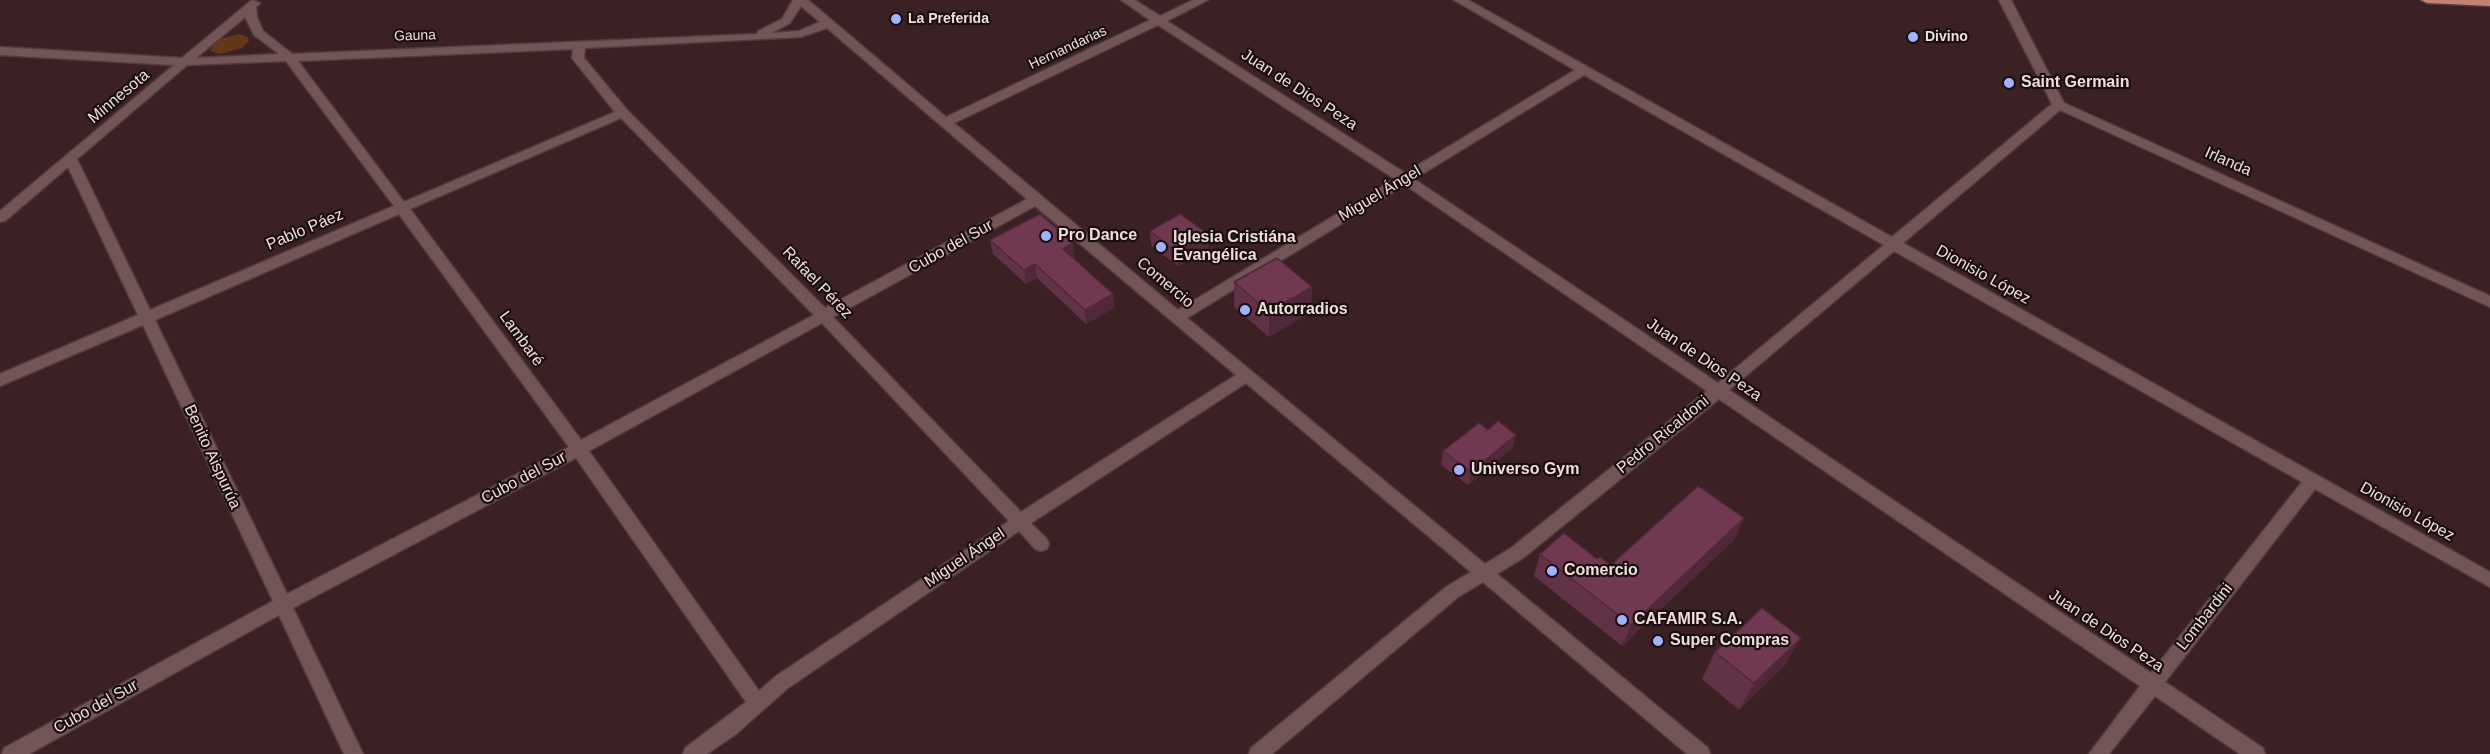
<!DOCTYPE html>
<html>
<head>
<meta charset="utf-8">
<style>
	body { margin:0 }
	canvas { display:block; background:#3b2123 }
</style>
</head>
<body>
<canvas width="2490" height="754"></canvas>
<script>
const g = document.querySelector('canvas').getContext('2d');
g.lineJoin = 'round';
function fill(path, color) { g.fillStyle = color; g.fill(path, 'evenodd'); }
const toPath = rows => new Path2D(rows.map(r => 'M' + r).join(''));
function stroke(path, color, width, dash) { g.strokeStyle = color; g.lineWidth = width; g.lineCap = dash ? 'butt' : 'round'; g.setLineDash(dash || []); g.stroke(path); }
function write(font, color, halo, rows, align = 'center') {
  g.font = font + ' Helvetica,sans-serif'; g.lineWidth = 4.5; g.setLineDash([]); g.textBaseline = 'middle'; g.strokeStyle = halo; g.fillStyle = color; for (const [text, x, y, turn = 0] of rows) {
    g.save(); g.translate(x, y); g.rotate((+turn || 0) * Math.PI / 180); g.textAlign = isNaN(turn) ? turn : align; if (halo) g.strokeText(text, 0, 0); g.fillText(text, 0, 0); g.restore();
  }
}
fill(toPath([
	[239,34,248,37,249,41,242,48,220,54,210,51,216,40]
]), '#633718');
const minor = toPath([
	[252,0,260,3,256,7,257,17,263,31,292,54,757,34,758,31,782,19,793,0,808,0,946,117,1150,20,1121,0,1135,0,1160,16,1193,0,1208,0,1167,21,1405,173,1575,70,1454,0,1468,0,1892,237,2052,104,1999,0,2011,0,2064,103,2490,296,2490,307,2060,110,1903,243,2490,572,2490,587,2315,489,2165,682,2263,748,2265,754,2240,754,2155,696,2109,754,2089,754,2140,686,1719,399,1523,558,1497,574,1708,748,1710,754,1687,754,1483,582,1458,597,1272,754,1249,754,1251,748,1446,587,1471,572,1246,383,1031,523,1047,539,1049,544,1047,549,1041,551,1035,549,1019,531,788,688,736,734,707,754,683,754,685,748,746,702,576,458,293,608,363,754,344,754,279,615,29,754,2,754,4,748,273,601,143,325,0,386,0,374,138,315,68,167,5,221,0,222,0,211,174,65,0,55,0,47,182,58,252,0],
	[801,6,820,22,799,31,772,33,790,23,801,6],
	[245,17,254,35,279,54,196,58,245,17],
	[1158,25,1395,179,1178,310,954,123,1158,25],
	[827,28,1027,199,825,308,627,110,584,58,585,48,801,37,827,28],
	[573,49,572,58,615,112,404,202,298,61,573,49],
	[286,61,394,206,150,310,77,159,187,65,286,61],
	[1584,75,1884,245,1718,383,1414,179,1584,75],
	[621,118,814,315,581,440,410,209,621,118],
	[1405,185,1707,391,1511,548,1485,564,1187,318,1405,185],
	[1035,206,1236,375,1021,512,833,317,1035,206],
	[399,214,569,447,287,594,155,320,399,214],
	[1894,251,2302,482,2151,673,1729,390,1894,251],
	[822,323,1009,521,776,676,759,691,589,451,822,323]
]);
const major = toPath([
	[2421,0,2490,0,2490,6,2427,3,2421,0]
]);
stroke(minor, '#523c3f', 3);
stroke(major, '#523c3f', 3);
fill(minor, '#735557');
fill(major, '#c68175');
fill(toPath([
	[1150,231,1208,234,1208,248,1178,266,1151,245],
	[990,240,1075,257,1073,258,1113,294,1114,308,1086,324,1037,278,1026,284,993,254],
	[1234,282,1312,287,1311,312,1269,337,1234,307],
	[1513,448,1468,485,1441,465,1443,451],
	[1744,518,1734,540,1622,646,1534,576,1540,554,1597,559,1611,565],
	[1715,652,1785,665,1739,710,1702,679]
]), '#613146');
fill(toPath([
	[1208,234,1208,248,1178,266,1177,252],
	[1073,243,1075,257,1065,263,1063,249],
	[1035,264,1037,278,1026,284,1024,270],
	[1312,287,1311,312,1269,337,1269,312],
	[1113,294,1114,308,1086,324,1085,310],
	[1516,435,1513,448,1468,485,1471,472],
	[1744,518,1734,540,1622,646,1631,625],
	[1801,638,1785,665,1739,710,1754,683]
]), '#4f2839');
const building = toPath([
	[1040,214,1073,243,1063,249,1113,294,1085,310,1035,264,1024,270,990,240,1040,214],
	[1180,214,1208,234,1177,252,1150,231,1180,214],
	[1277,258,1312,287,1269,312,1234,282,1277,258],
	[1498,421,1516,435,1471,472,1443,451,1479,423,1488,430,1498,421],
	[1698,486,1744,518,1631,625,1540,554,1564,533,1597,559,1600,557,1611,565,1698,486],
	[1762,608,1801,638,1754,683,1715,652,1762,608]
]);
fill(building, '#713951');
stroke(building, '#4f2839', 1.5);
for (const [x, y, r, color] of [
	[896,19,6,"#a3b2fd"],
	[1913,37,6,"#a3b2fd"],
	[2009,83,6,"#a3b2fd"],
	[1046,236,6,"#a3b2fd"],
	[1161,247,6,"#a3b2fd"],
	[1245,310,6,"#a3b2fd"],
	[1459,470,6,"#a3b2fd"],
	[1552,571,6,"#a3b2fd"],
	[1622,620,6,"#a3b2fd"],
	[1658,641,6,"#a3b2fd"]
]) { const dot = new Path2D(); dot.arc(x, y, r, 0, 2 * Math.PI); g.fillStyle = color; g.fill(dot); stroke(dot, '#1a0f0f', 2); }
write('bold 14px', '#efdcdd', '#1a0f0f', [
	["La Preferida",908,19],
	["Divino",1925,37]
], 'left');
write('14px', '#efdcdd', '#1a0f0f', [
	["Gauna",415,36,-2],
	["Hernandarias",1068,48,-25]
]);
write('bold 16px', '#efdcdd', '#1a0f0f', [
	["Saint Germain",2021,83],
	["Pro Dance",1058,236],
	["Iglesia Cristiána",1173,238],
	["Evangélica",1173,256],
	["Autorradios",1257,310],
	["Universo Gym",1471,470],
	["Comercio",1564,571],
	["CAFAMIR S.A.",1634,620],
	["Super Compras",1670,641]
], 'left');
write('16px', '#efdcdd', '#1a0f0f', [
	["Juan de Dios Peza",1299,90,33],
	["Minnesota",119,97,-40],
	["Irlanda",2228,162,24],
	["Miguel Ángel",1380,194,-31],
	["Pablo Páez",305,230,-23],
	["Cubo del Sur",951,247,-29],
	["Dionisio López",1983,275,29],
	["Rafael Pérez",817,283,46],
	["Comercio",1165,283,40],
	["Lambaré",521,339,54],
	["Juan de Dios Peza",1704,360,34],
	["Pedro Ricaldoni",1663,435,-39],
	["Benito Aispurúa",212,457,65],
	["Cubo del Sur",524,478,-28],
	["Dionisio López",2407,512,29],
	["Miguel Ángel",965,558,-34],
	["Lombardini",2205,617,-52],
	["Juan de Dios Peza",2106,631,34],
	["Cubo del Sur",96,707,-29]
]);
</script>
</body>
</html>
